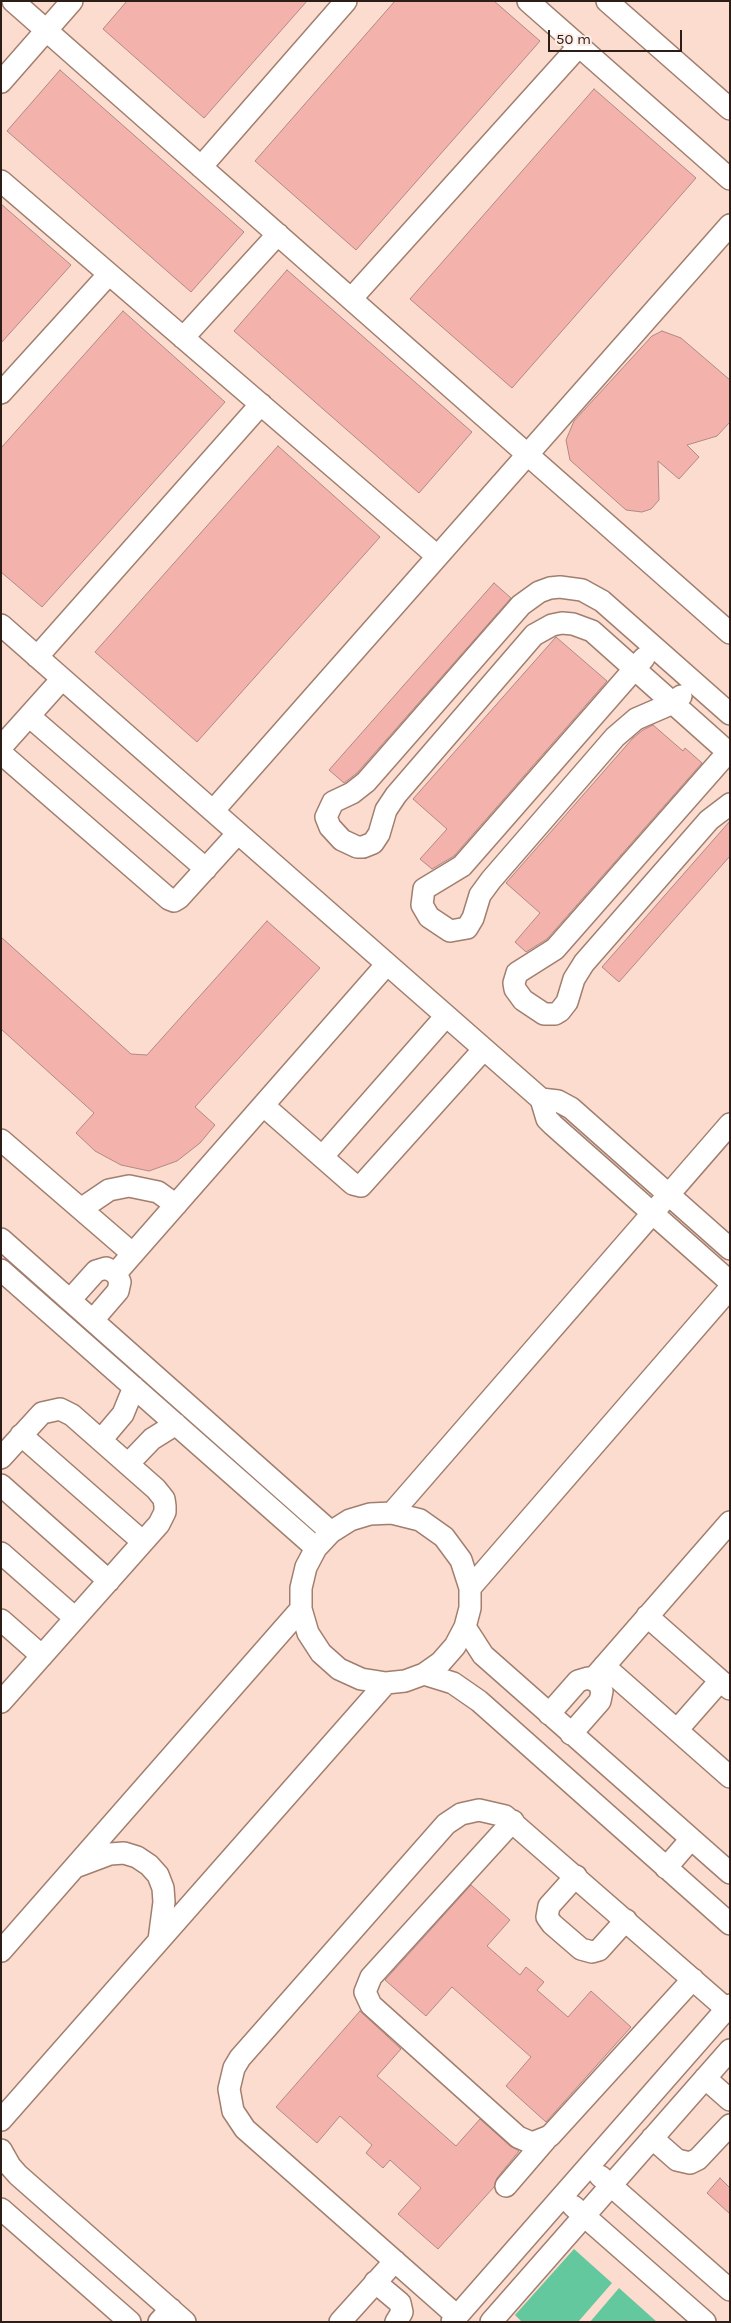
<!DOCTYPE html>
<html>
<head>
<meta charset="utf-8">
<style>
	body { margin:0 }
	#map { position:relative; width:731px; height:2323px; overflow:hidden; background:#fcdcce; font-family:Karla,sans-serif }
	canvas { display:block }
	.frame { position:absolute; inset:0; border:2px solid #2c1d17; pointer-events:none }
	.scale { position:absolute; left:548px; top:30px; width:134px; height:22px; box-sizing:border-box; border:2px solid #2c1d17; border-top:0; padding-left:6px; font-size:15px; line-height:18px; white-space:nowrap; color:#2c1d17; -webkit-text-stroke:4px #fdede6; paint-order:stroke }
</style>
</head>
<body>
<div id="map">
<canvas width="731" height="2323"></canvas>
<div class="frame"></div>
<div class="scale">50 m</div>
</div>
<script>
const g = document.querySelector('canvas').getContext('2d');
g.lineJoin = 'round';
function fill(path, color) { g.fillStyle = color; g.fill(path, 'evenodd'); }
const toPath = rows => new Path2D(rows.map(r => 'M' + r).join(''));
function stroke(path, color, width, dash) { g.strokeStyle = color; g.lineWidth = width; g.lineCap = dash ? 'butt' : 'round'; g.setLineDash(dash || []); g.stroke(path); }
fill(toPath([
	[574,2249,612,2283,578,2322,522,2322,515,2315],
	[619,2288,657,2322,590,2322]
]), '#64c89f');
const building = toPath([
	[127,1,307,1,204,118,103,29,127,1],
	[395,1,494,1,540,41,356,250,255,161,395,1],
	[60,70,244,232,191,292,7,131,60,70],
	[594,89,696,178,512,388,410,299,594,89],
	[1,204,71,265,1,343,1,204],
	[287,270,472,432,419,493,234,331,287,270],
	[123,311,225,402,42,607,1,572,1,448,123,311],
	[662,331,681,338,730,380,730,422,717,436,687,445,699,457,679,479,658,461,659,500,651,509,642,512,626,510,570,460,566,440,574,421,652,336,662,331],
	[278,446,380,537,197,742,95,652,278,446],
	[494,583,511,598,357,773,344,783,329,770,494,583],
	[556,637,607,681,454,856,432,869,420,859,447,829,413,799,556,637],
	[653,725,683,751,685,748,702,763,547,939,526,952,515,942,540,913,506,883,633,738,643,730,653,725],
	[730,821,730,856,619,982,602,967,730,821],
	[267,921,320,968,195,1107,215,1125,200,1143,177,1161,149,1171,121,1165,95,1151,76,1133,94,1113,1,1029,1,937,131,1054,147,1055,267,921],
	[471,1885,510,1920,487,1946,520,1975,526,1967,544,1982,537,1990,568,2017,591,1991,631,2027,546,2122,506,2086,531,2057,452,1987,426,2016,385,1980,471,1885],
	[360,2011,401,2049,377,2076,456,2146,480,2119,510,2146,519,2151,497,2178,494,2187,438,2249,398,2214,421,2188,390,2160,383,2168,366,2153,372,2145,340,2116,317,2143,276,2107,360,2011],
	[720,2178,730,2188,730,2214,707,2193,720,2178]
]);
fill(building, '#f4b2ac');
stroke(building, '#b18885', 1);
const minor = toPath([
	[13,1,730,633],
	[528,1,730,179],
	[607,1,730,109],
	[1,82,72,1],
	[201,167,346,1],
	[1,181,437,556],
	[351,299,579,46],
	[183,338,278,234],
	[1,393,109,274],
	[1,625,541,1099,547,1119,553,1125,730,1282],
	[37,657,261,404],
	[644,658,462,866,424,889,422,905,429,917,450,931,467,928,473,918,480,895,491,880,615,737,636,719,673,703,681,696],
	[730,714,602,601,582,590,560,587,550,588,539,592,521,605,366,782,352,793,333,802,326,817,330,827,342,840,357,847,363,847,373,843,379,834,386,810,396,795,534,635,552,625,562,623,573,624,592,631,730,754],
	[29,716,206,869],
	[1,749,3,745,62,679],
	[730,750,555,949,517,973,514,983,515,989,523,1000,544,1014,555,1014,560,1011,567,1002,574,979,584,963,709,820,730,804],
	[1,751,2,754,169,899,174,901,179,898,238,833],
	[213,811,730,225],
	[541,1099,558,1101,571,1108,730,1249],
	[264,1106,353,1184,361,1186,484,1049],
	[1,1140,133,1254],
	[322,1157,446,1016],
	[81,1209,109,1190,129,1186,158,1192,176,1205],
	[1,1239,331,1532],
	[1,1270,316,1548],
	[116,1273,387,964],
	[70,1300,96,1271,106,1268,116,1273,120,1282,118,1291,93,1320],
	[21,1435,143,1542],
	[101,1440,123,1414,134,1387],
	[1,1458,42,1413,60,1409,72,1415,156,1489,164,1499,165,1506,165,1512,159,1524,1,1702],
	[128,1464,152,1439,176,1424],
	[1,1485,109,1581],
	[392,1513,730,1124],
	[1,1553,75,1618],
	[470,1588,730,1288],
	[647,1616,730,1689],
	[1,1620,42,1656],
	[465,1627,455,1646,441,1662,424,1674,405,1681,386,1683,361,1679,339,1669,321,1653,308,1633,301,1609,301,1588,306,1567,316,1548,331,1532,350,1520,370,1514,392,1513,420,1520,444,1537,461,1560,470,1588,470,1608,465,1627,483,1655,730,1873],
	[604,1666,730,1777],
	[424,1674,453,1683,479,1701,730,1924],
	[593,1679,730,1522],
	[549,1714,578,1681,588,1678,598,1682,602,1691,600,1701,571,1734],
	[677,1730,720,1681],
	[513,1821,371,1977,365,1992,371,2005,518,2137,532,2143,550,2136,693,1979],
	[78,1866,110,1854,124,1853,137,1857,149,1865,158,1875,163,1888,164,1902,159,1940],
	[666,1868,691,1839],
	[576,1876,549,1906,547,1917,552,1924,581,1949,592,1952,599,1950,626,1920],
	[1,1951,301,1609],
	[705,2078,730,2100],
	[1,2120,386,1683],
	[652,2138,677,2160,690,2163,698,2159,730,2125],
	[1,2150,10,2166,18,2175,185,2322],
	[600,2176,730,2290],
	[506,2186,549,2136],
	[573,2206,705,2322],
	[1,2209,130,2322],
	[375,2282,400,2303,402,2312,396,2322],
	[457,2316,245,2129,233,2111,229,2089,234,2068,240,2058,446,1824,461,1814,479,1810,505,1816,730,2012],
	[159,2322,171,2309],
	[340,2322,395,2261],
	[452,2322,730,2005],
	[491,2322,730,2050]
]);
stroke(minor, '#a17e6e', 24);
stroke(minor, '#fff', 21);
</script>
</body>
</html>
